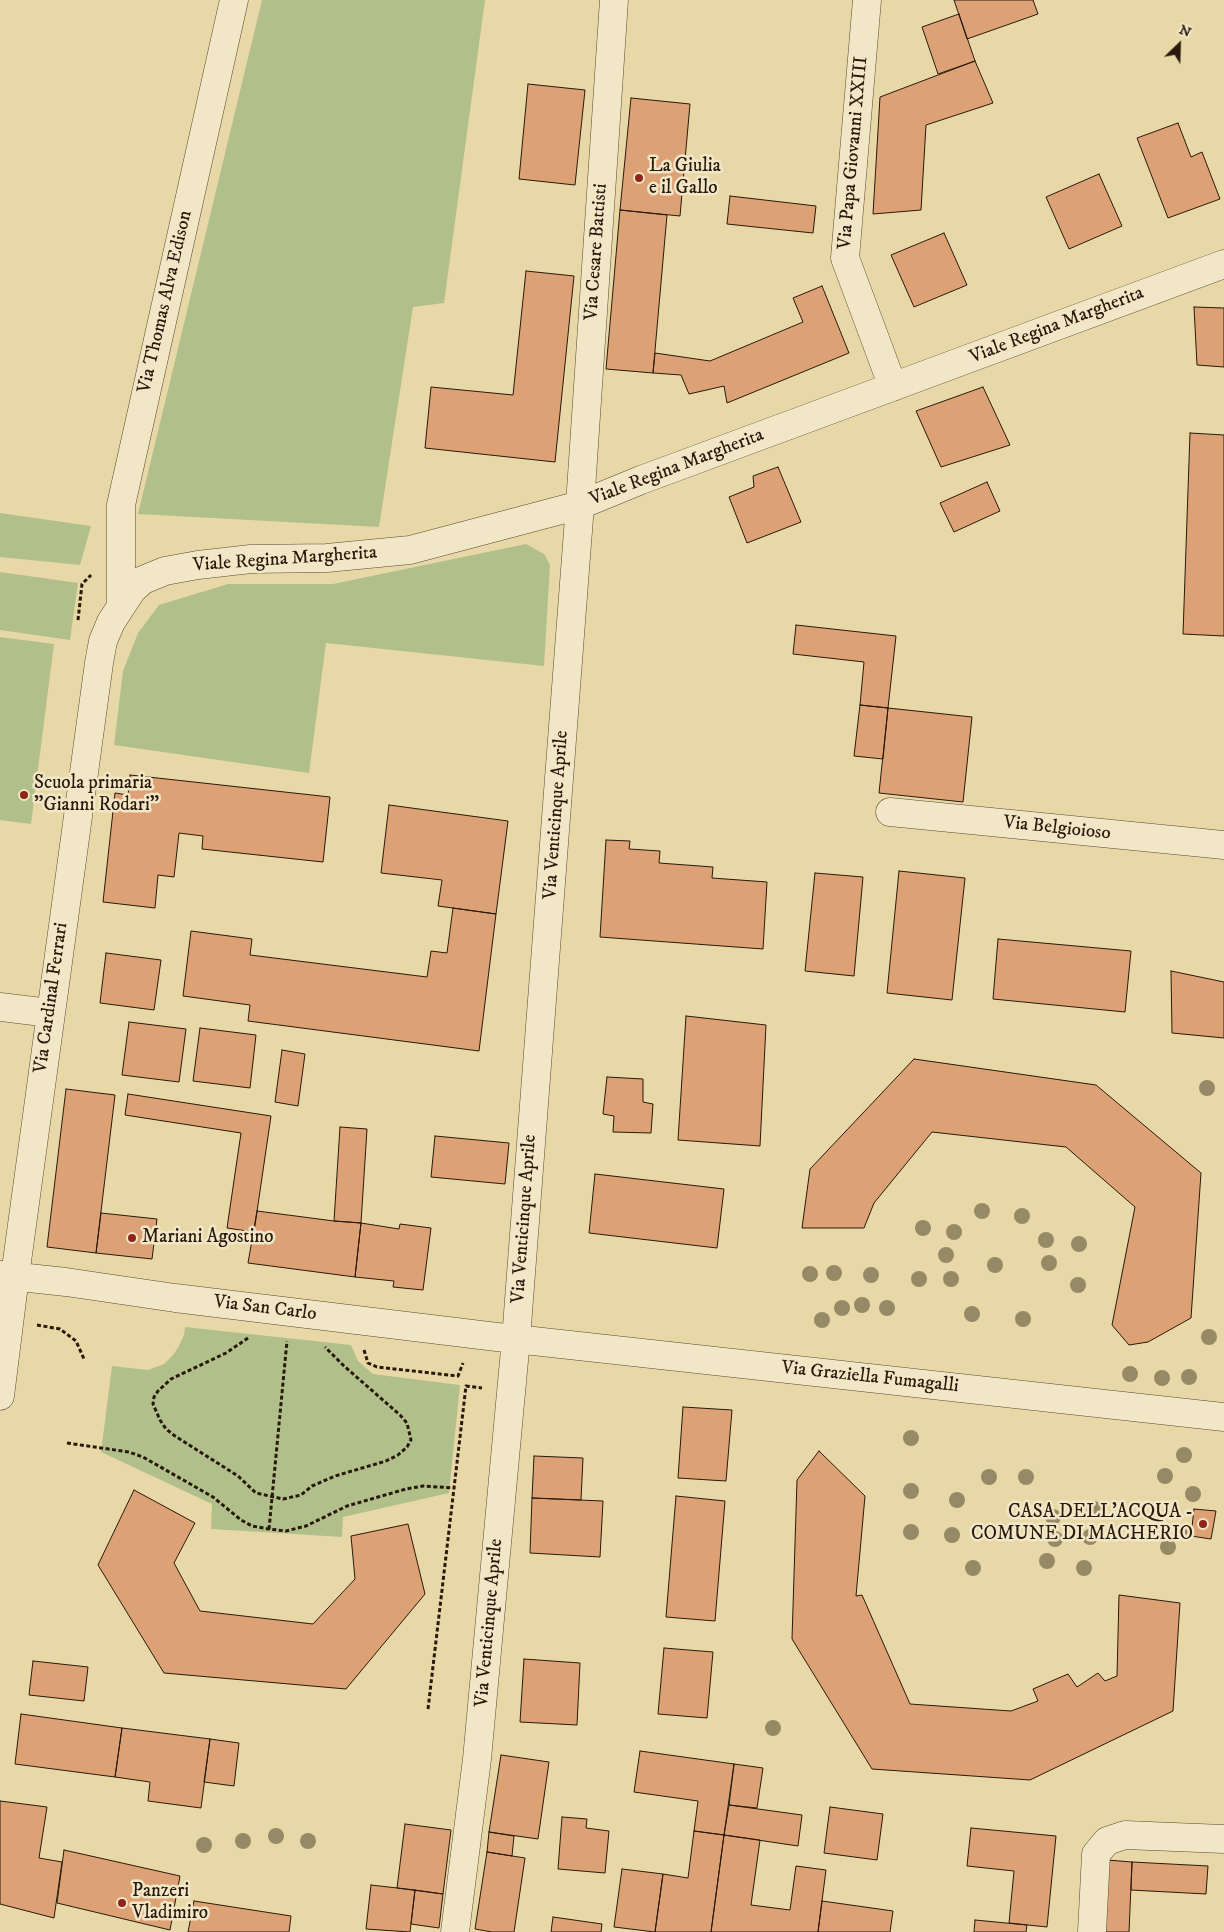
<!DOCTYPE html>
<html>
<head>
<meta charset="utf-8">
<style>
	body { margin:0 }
	#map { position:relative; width:1224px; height:1932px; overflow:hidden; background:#e9d8a7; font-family:"IM FELL DW Pica",serif }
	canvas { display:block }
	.north { position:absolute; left:1154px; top:20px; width:50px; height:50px; -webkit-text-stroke:4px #f1e6c6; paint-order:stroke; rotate:24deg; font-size:14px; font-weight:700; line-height:20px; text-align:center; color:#29190b }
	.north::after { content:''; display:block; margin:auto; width:18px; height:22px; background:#29190b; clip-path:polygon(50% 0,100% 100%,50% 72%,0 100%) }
</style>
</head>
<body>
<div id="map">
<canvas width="1224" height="1932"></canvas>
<div class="north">N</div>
</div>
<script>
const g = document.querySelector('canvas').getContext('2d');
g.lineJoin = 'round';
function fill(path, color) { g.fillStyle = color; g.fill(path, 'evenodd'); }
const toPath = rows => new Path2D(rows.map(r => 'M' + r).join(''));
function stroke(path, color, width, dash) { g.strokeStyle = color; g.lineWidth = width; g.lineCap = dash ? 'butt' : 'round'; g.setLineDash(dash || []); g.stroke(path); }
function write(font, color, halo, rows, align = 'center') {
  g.font = font + ' "IM FELL DW Pica",serif'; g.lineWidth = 5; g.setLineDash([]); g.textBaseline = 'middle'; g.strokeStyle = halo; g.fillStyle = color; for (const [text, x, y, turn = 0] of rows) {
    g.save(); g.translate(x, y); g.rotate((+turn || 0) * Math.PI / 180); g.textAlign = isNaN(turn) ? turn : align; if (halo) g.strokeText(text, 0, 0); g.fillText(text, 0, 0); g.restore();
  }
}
fill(toPath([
	[262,0,485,0,444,303,413,307,379,527,138,514],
	[0,513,91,526,80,565,0,557],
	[526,544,544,554,550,565,544,666,326,643,309,773,114,745,123,671,138,633,159,605,228,584,333,584],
	[0,572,78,583,70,640,0,630],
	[0,637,54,644,31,824,0,820],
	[185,1327,351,1345,358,1361,373,1374,460,1385,449,1493,343,1517,342,1537,211,1529,212,1504,101,1452,112,1366,148,1370,164,1364,173,1355,179,1346,184,1335]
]), '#b1c08b');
const building = toPath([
	[954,0,1033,0,1038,14,967,39,954,0],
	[959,14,975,61,938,74,922,27,959,14],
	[975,61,993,103,926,125,921,210,873,214,880,97,975,61],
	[528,84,585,90,575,185,519,179,528,84],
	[631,98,690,104,680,216,620,210,631,98],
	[1178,123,1191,157,1202,152,1220,199,1168,218,1137,138,1178,123],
	[1099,174,1122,226,1069,249,1046,197,1099,174],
	[730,196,816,206,813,233,727,224,730,196],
	[620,210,667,215,653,373,606,369,620,210],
	[944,233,967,285,914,307,891,255,944,233],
	[526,271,574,276,555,462,425,448,431,387,513,395,526,271],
	[822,286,849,353,727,403,724,386,689,394,681,375,653,373,655,353,710,361,803,322,793,298,822,286],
	[1194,307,1224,308,1224,367,1197,365,1194,307],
	[983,387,1010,445,941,467,916,411,983,387],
	[1190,433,1224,435,1224,636,1183,634,1190,433],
	[778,467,801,522,747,543,729,497,754,487,753,476,778,467],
	[987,482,1000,511,954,532,940,503,987,482],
	[796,625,896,636,888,708,860,705,864,662,793,654,796,625],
	[860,705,888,708,883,759,854,756,860,705],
	[888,708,972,717,963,802,879,793,888,708],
	[130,775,330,797,323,862,202,849,203,836,179,833,174,877,158,875,155,908,103,902,115,793,128,795,130,775],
	[389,805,508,821,496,914,438,906,442,880,381,873,389,805],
	[606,840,630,841,629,849,660,851,659,863,713,867,712,878,767,882,763,949,600,937,606,840],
	[899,871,965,878,952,1000,887,993,899,871],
	[815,873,863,877,854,976,805,971,815,873],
	[453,908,496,914,479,1051,248,1021,250,1005,183,996,191,931,252,939,250,955,427,977,431,951,447,953,453,908],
	[998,939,1131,951,1125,1012,993,999,998,939],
	[106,953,161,960,154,1010,100,1003,106,953],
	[1171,971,1224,982,1224,1038,1172,1033,1171,971],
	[686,1016,766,1025,760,1146,678,1140,686,1016],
	[129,1022,186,1029,179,1082,122,1075,129,1022],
	[200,1028,256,1035,250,1088,193,1081,200,1028],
	[282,1050,305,1054,298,1106,275,1102,282,1050],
	[914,1059,1096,1085,1201,1173,1191,1318,1148,1342,1129,1345,1112,1325,1135,1207,1066,1147,932,1132,874,1203,864,1228,802,1228,810,1169,914,1059],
	[607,1077,643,1079,643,1102,653,1104,651,1133,613,1132,614,1116,603,1114,607,1077],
	[66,1089,115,1095,96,1253,47,1247,66,1089],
	[128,1094,271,1116,254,1232,227,1228,241,1133,125,1115,128,1094],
	[340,1127,367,1129,361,1223,334,1221,340,1127],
	[435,1136,509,1143,505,1184,431,1177,435,1136],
	[595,1174,724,1189,717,1248,589,1233,595,1174],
	[257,1211,334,1221,361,1223,355,1277,248,1263,257,1211],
	[101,1213,157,1219,152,1259,96,1253,101,1213],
	[361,1223,399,1229,400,1224,431,1228,423,1290,393,1287,394,1281,355,1277,361,1223],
	[683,1407,732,1410,726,1481,678,1478,683,1407],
	[819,1451,865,1496,856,1596,862,1595,910,1704,1011,1711,1038,1701,1033,1689,1068,1674,1077,1687,1098,1673,1105,1681,1117,1676,1119,1595,1180,1603,1173,1711,1030,1780,872,1769,792,1639,797,1480,819,1451],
	[534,1456,583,1458,581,1500,532,1498,534,1456],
	[134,1490,195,1523,174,1563,200,1611,313,1624,355,1579,351,1536,408,1524,425,1594,346,1689,164,1673,98,1565,134,1490],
	[676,1496,725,1501,715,1621,666,1617,676,1496],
	[532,1498,603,1501,600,1557,530,1553,532,1498],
	[1194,1509,1216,1511,1211,1539,1191,1536,1194,1509],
	[664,1648,713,1652,707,1718,658,1714,664,1648],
	[524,1659,580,1663,577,1725,520,1722,524,1659],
	[33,1661,88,1667,84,1701,29,1695,33,1661],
	[21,1714,122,1728,115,1777,15,1764,21,1714],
	[122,1728,210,1739,201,1808,148,1801,150,1782,115,1777,122,1728],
	[210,1739,239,1743,234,1786,204,1782,210,1739],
	[640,1751,734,1764,724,1835,694,1831,698,1801,634,1792,640,1751],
	[501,1755,549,1762,538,1839,489,1832,501,1755],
	[734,1764,763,1768,757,1808,729,1805,734,1764],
	[0,1801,47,1807,39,1858,62,1862,54,1918,0,1904,0,1801],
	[729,1805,802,1815,798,1846,724,1835,729,1805],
	[830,1807,883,1814,877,1860,824,1853,830,1807],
	[562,1817,587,1819,586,1828,609,1831,605,1873,558,1869,562,1817],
	[405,1824,451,1830,443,1894,397,1888,405,1824],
	[971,1828,1056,1836,1047,1927,1009,1923,1014,1871,967,1866,971,1828],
	[694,1831,724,1835,711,1932,655,1932,663,1874,688,1878,694,1831],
	[489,1832,514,1836,512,1856,487,1852,489,1832],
	[724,1835,760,1840,751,1905,790,1910,796,1866,826,1870,818,1932,711,1932,724,1835],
	[64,1850,180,1876,170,1930,57,1903,64,1850],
	[487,1852,525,1858,514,1932,492,1932,475,1929,487,1852],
	[1107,1860,1132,1862,1129,1932,1103,1932,1107,1860],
	[1132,1862,1208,1866,1206,1894,1131,1890,1132,1862],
	[622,1869,663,1874,655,1932,614,1927,622,1869],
	[371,1885,415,1890,410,1932,366,1929,371,1885],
	[415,1890,443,1894,439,1928,411,1924,415,1890],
	[194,1901,291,1916,289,1932,188,1932,194,1901],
	[822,1901,893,1911,890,1932,818,1932,822,1901],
	[553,1917,602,1924,601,1932,551,1932,553,1917],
	[975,1920,1027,1925,1026,1932,974,1932,975,1920]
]);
fill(building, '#dda176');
stroke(building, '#29190b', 1);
const minor = toPath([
	[867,0,845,258,893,387],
	[121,606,121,505,234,0],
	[890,812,1224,845],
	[0,1007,50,1013],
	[0,1275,66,1282,175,1298,497,1337,1224,1417],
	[0,1396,15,1276,99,663,103,641,111,622,132,590,143,580,165,571,198,565,251,559,327,558,410,550,580,505,641,480,1224,264],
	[455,1932,477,1759,516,1339,580,505,614,0],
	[1092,1932,1096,1854,1107,1841,1125,1835,1224,1839]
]);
stroke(minor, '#594932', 29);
stroke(toPath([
	[78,620,82,584,91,575],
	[37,1325,60,1329,76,1341,84,1359],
	[248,1338,226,1353,171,1379,158,1391,154,1397,153,1404,160,1420,166,1429,175,1436,238,1476,256,1493,283,1499,301,1495,312,1486,335,1476,386,1461,398,1455,407,1447,411,1440,407,1423,400,1415,344,1366,325,1347],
	[364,1350,368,1363,377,1367,458,1376,463,1363],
	[67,1443,129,1452,143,1457,213,1497,241,1520,252,1526,269,1529,286,1531,306,1526,347,1506,406,1489,423,1486,454,1488],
	[269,1529,287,1341],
	[428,1709,466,1386,482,1388]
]), '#29190b', 3, [4, 2.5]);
stroke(minor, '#f1e6c6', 28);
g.fillStyle = '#968a66';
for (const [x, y] of [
	[1207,1088],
	[982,1211],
	[1022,1216],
	[923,1228],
	[954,1232],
	[1046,1240],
	[1079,1244],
	[946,1255],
	[1049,1263],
	[995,1265],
	[834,1273],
	[810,1274],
	[871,1275],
	[919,1279],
	[951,1279],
	[1078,1285],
	[862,1305],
	[842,1308],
	[887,1308],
	[972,1314],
	[1023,1319],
	[822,1320],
	[1209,1337],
	[1130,1374],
	[1189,1377],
	[1162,1378],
	[911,1438],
	[1184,1455],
	[1165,1476],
	[989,1477],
	[1026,1477],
	[911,1491],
	[1193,1494],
	[957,1500],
	[1094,1509],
	[1053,1517],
	[911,1532],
	[1187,1532],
	[952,1535],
	[1090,1537],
	[1055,1539],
	[1168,1547],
	[1047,1561],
	[973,1568],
	[1084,1568],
	[773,1728],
	[276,1836],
	[243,1841],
	[308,1841],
	[204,1845]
]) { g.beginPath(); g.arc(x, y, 8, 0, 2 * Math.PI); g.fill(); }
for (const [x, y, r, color] of [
	[639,178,5,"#8f2418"],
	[24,795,5,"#8f2418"],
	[132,1238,5,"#8f2418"],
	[1203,1524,5,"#8f2418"],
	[122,1903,5,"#8f2418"]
]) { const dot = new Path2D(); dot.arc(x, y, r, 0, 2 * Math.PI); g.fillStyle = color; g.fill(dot); stroke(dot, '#f1e6c6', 2); }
write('19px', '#29190b', '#f1e6c6', [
	["Via Papa Giovanni XXIII",854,153,-85],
	["Via Cesare Battisti",597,252,-86],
	["Via Thomas Alva Edison",166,302,-77],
	["Viale Regina Margherita",1057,326,-21],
	["Viale Regina Margherita",677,468,-21],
	["Viale Regina Margherita",285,560,-4],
	["Via Venticinque Aprile",557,815,-86],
	["Via Belgioioso",1057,829,6],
	["Via Cardinal Ferrari",52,998,-82],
	["Via Venticinque Aprile",525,1219,-86],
	["Via San Carlo",265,1309,7],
	["Via Graziella Fumagalli",870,1378,6],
	["Via Venticinque Aprile",490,1623,-85]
]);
write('19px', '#29190b', '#f1e6c6', [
	["La Giulia",649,167],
	["e il Gallo",649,189],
	["Scuola primaria",34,784],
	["\"Gianni Rodari\"",34,806],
	["Mariani Agostino",142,1238],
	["CASA DELL'ACQUA -",1193,1513,"right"],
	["COMUNE DI MACHERIO",1193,1535,"right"],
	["Panzeri",132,1892],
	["Vladimiro",132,1914]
], 'left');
</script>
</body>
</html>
